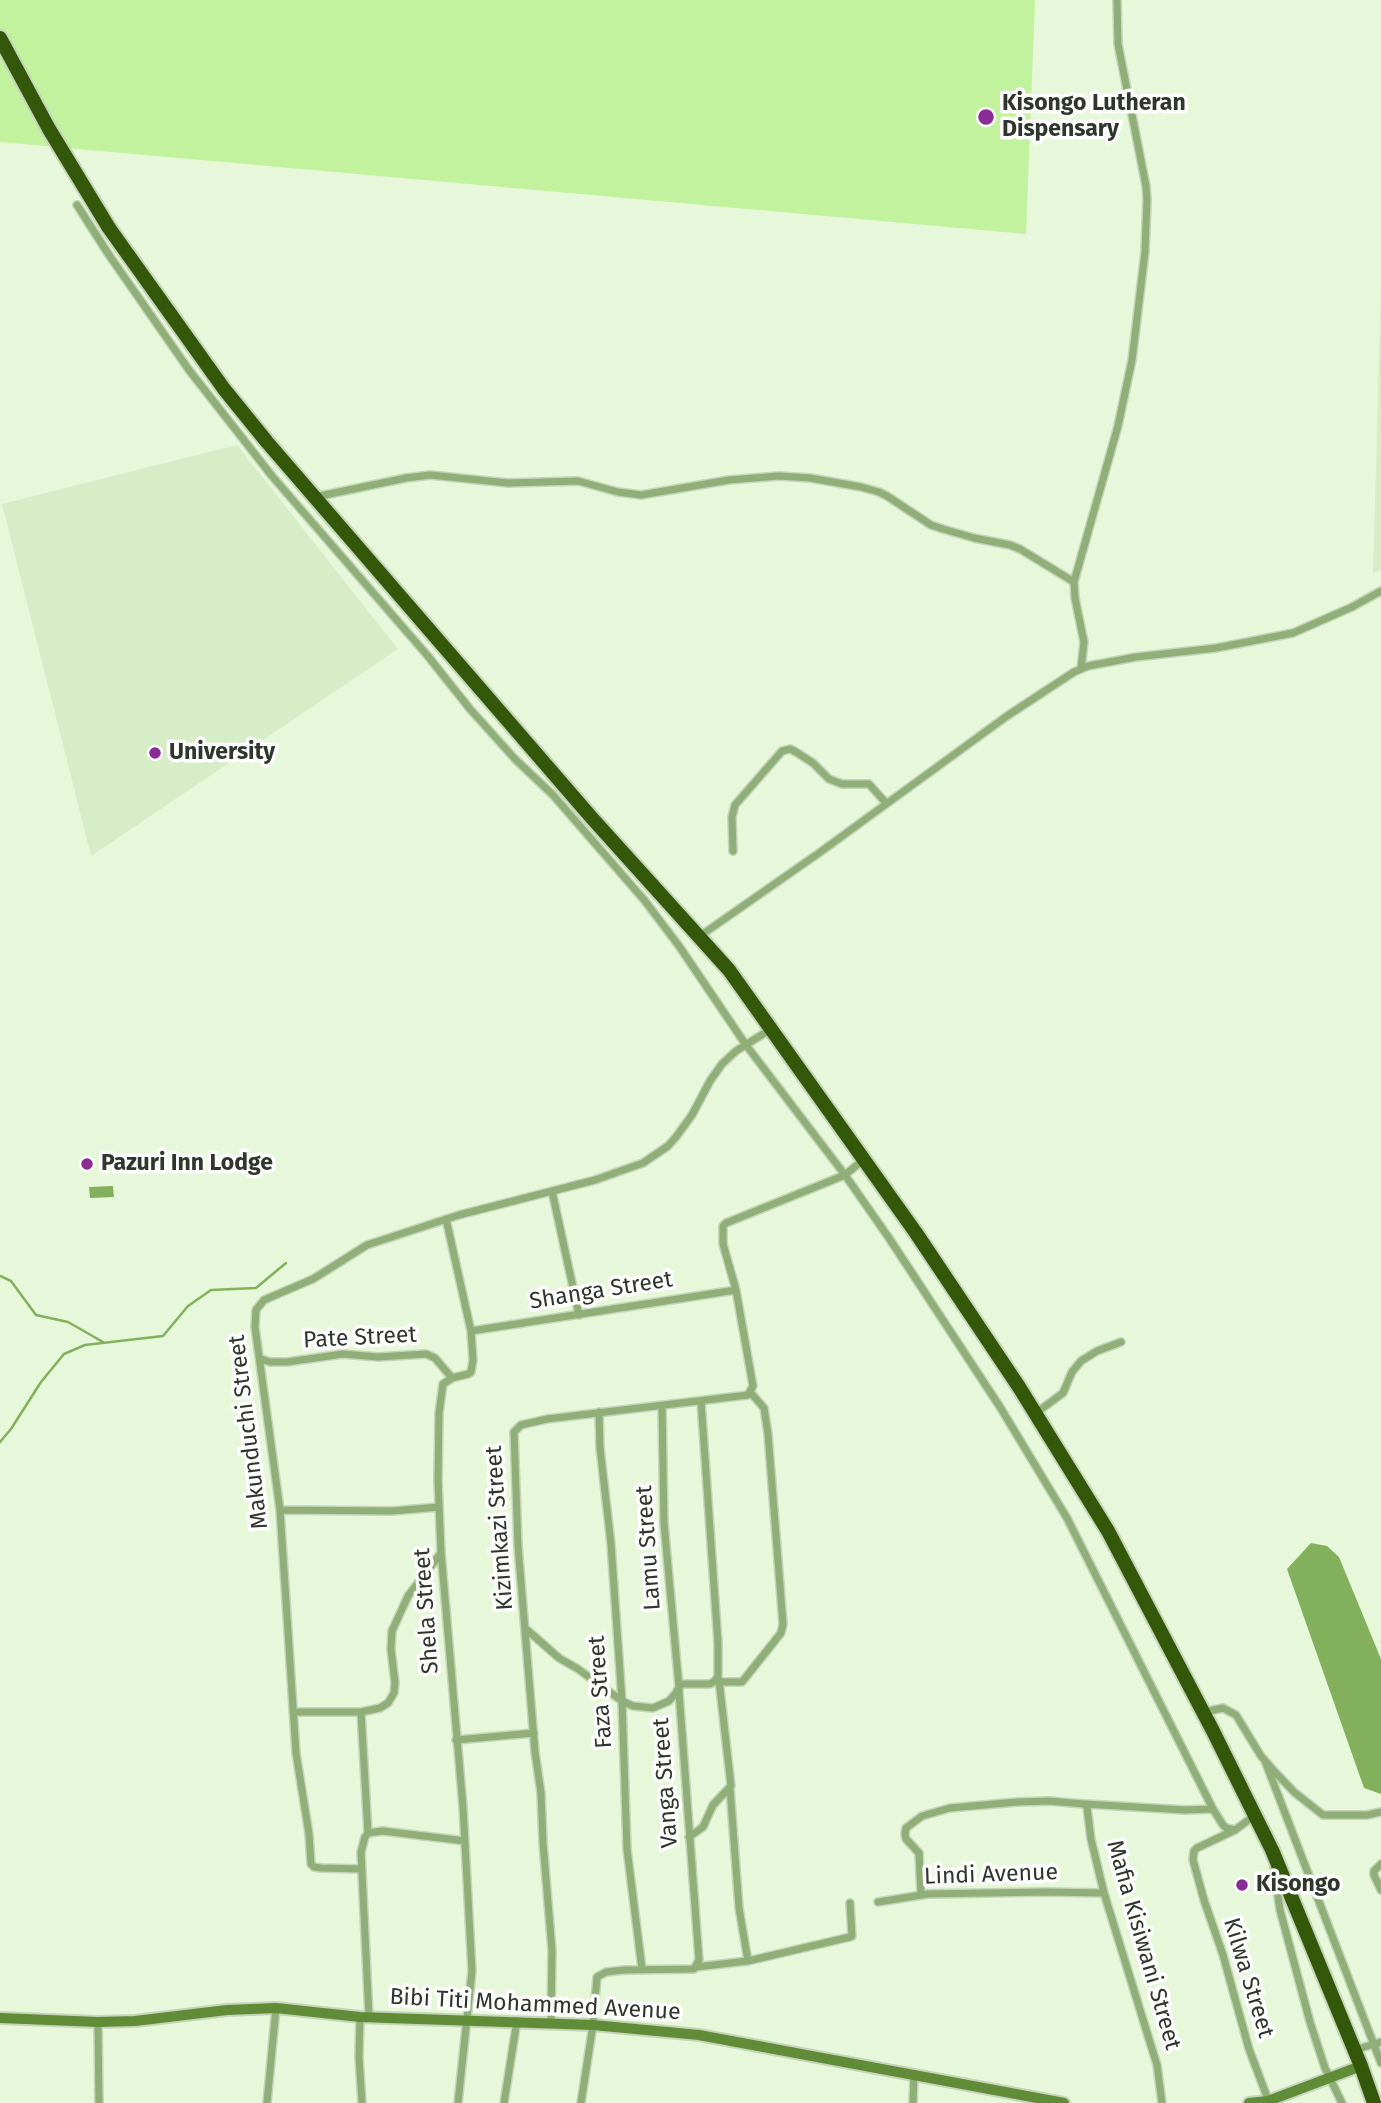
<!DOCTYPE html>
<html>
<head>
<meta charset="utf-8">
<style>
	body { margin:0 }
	canvas { display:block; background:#e6f8d9 }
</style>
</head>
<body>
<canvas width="1381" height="2103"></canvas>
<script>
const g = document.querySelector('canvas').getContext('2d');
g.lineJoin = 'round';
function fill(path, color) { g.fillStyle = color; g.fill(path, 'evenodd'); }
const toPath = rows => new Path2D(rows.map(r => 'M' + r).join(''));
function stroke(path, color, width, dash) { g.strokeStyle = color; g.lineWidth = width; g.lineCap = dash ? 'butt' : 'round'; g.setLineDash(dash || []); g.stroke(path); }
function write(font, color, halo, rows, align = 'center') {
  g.font = font + ' "Fira Sans",sans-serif'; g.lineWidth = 7; g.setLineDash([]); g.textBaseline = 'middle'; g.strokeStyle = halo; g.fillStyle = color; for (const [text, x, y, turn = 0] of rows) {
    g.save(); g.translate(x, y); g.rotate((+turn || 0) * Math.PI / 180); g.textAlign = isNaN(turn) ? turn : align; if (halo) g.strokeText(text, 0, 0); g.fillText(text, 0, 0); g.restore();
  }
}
fill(toPath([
	[1381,285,1381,570,1373,573],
	[237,445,398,649,91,856,2,504]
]), '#d7edc8');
fill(toPath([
	[0,0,1035,0,1026,234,0,142]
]), '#c2f29d');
fill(toPath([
	[113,1186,114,1197,90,1198,89,1187],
	[1311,1543,1327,1546,1339,1557,1381,1659,1381,1794,1364,1788,1287,1569]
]), '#83b05d');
stroke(toPath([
	[0,1276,11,1281,36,1315,68,1322,103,1342],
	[0,1442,11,1429,41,1382,64,1354,85,1345,163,1336,188,1306,211,1290,256,1288,286,1263]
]), '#83b05d', 2.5);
const street = toPath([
	[77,205,109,255,189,370,272,476,427,655,470,709,515,759,553,795,645,901,679,946,746,1045,845,1175,889,1238,1000,1407,1067,1518,1213,1809,1223,1825,1226,1828,1235,1830],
	[315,497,406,478,430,475,508,483,578,481,618,492,641,495,729,480,779,476,810,478,861,487,879,492,887,496,931,525,943,529,974,538,1010,545,1020,549,1074,582],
	[1081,669,1084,642,1075,598,1074,582,1118,426,1132,360,1145,252,1147,200,1146,186,1118,44,1117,0],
	[733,851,732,817,735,805,782,751,790,749,796,752,813,763,829,779,842,784,869,784,886,803],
	[700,936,819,853,1007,716,1074,672,1088,666,1136,657,1216,648,1293,633,1352,607,1381,591],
	[552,1191,579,1315],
	[446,1219,471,1331,473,1360,471,1372,468,1374,452,1378,443,1384,439,1413,438,1480,441,1552,463,1807,472,1971,458,2103],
	[471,1331,736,1290],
	[261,1359,270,1362,287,1362,343,1354,378,1357,426,1354,435,1358,452,1378],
	[599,1412,600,1448,611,1544,622,1701,627,1849,642,1969],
	[1036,1413,1063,1393,1072,1372,1081,1361,1097,1351,1121,1342],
	[280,1510,392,1511,439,1507],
	[526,1629,559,1658,578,1669,622,1701,633,1706,653,1708,669,1701,676,1693,679,1687,664,1523,662,1406],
	[719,1682,742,1682,781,1633,783,1624,768,1434,764,1408,751,1393],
	[293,1712,361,1712,380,1708,388,1703,394,1693,395,1683,391,1649,392,1631,408,1596,441,1553],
	[361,1712,368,1833],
	[1204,1712,1223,1708,1236,1715,1261,1756,1274,1771,1294,1792,1323,1815,1367,1815,1381,1812],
	[456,1740,534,1733],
	[1265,1761,1381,2063],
	[730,1788,739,1908,748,1961],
	[1085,1804,1185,1810,1213,1809],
	[1254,1816,1235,1830,1197,1848,1194,1851,1193,1860,1204,1900,1223,1955,1249,2049,1269,2102],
	[689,1837,703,1827,713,1805,731,1786,719,1680],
	[362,1869,321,1868,314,1867,311,1864,309,1834,296,1753,280,1510,255,1327,256,1310,264,1300,313,1279,367,1245,459,1215,595,1180,643,1163,668,1146,676,1137,692,1115,710,1081,722,1064,736,1051,771,1029],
	[1274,1869,1280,1910,1310,2022,1325,2068,1342,2103],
	[1381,1890,1374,1875,1374,1871,1381,1864],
	[921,1895,919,1853,906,1839,905,1834,906,1828,922,1816,950,1808,1017,1802,1049,1801,1084,1804,1087,1807,1091,1839,1104,1893,1157,2065,1162,2103],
	[878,1902,928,1894,1046,1892,1104,1893],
	[696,1967,748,1961,850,1937,852,1936,850,1903],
	[360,2017,359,2057,362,2103],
	[369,2017,361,1852,365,1837,368,1833,383,1831,465,1841],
	[98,2022,99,2103],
	[551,2023,552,1950,543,1843,541,1793,535,1752,518,1546,514,1432,521,1425,547,1419,748,1395,753,1386,736,1290,723,1244,723,1226,726,1223,845,1175,863,1160],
	[1354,2050,1381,2042],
	[267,2103,276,2008],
	[504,2103,517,2021],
	[581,2103,593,2025,597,1977,606,1972,624,1970,694,1969,699,1960,679,1692,679,1687,682,1684,710,1684,715,1681,718,1676,718,1643,701,1401],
	[913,2103,914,2075]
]);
const secondary = toPath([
	[0,2018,98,2022,135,2021,227,2010,276,2008,360,2017,593,2025,699,2035,1064,2103],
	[1249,2103,1268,2101,1361,2066]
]);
const highway = toPath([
	[0,38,49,129,109,228,224,389,267,442,591,817,729,970,916,1233,1019,1387,1108,1531,1213,1731,1272,1850,1361,2066,1374,2103]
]);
stroke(street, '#c5d5ba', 10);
stroke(secondary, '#c5d5ba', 14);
stroke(highway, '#c5d5ba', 18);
stroke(street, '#8fae78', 7);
stroke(secondary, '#608c38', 10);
stroke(highway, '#345809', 14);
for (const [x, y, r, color] of [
	[986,117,9,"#8b2b95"],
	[155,753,7,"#8b2b95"],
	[87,1164,7,"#8b2b95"],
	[1242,1885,7,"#8b2b95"]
]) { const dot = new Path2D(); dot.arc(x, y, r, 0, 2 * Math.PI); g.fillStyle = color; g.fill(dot); stroke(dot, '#fefefe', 2.5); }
write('bold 23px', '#2f362b', '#fefefe', [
	["Kisongo Lutheran",1002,104],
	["Dispensary",1002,130],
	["University",169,753],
	["Pazuri Inn Lodge",101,1164],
	["Kisongo",1256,1885]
], 'left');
write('23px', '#2f362b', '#fefefe', [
	["Shanga Street",601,1291,-9],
	["Pate Street",360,1338,-3],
	["Makunduchi Street",249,1432,-97],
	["Kizimkazi Street",500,1528,-94],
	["Lamu Street",649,1548,-94],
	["Shela Street",427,1611,-94],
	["Faza Street",601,1692,-94],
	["Vanga Street",666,1783,-94],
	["Lindi Avenue",991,1875,-2],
	["Mafia Kisiwani Street",1143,1945,74],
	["Kilwa Street",1248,1978,73],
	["Bibi Titi Mohammed Avenue",535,2005,3]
]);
</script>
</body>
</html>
